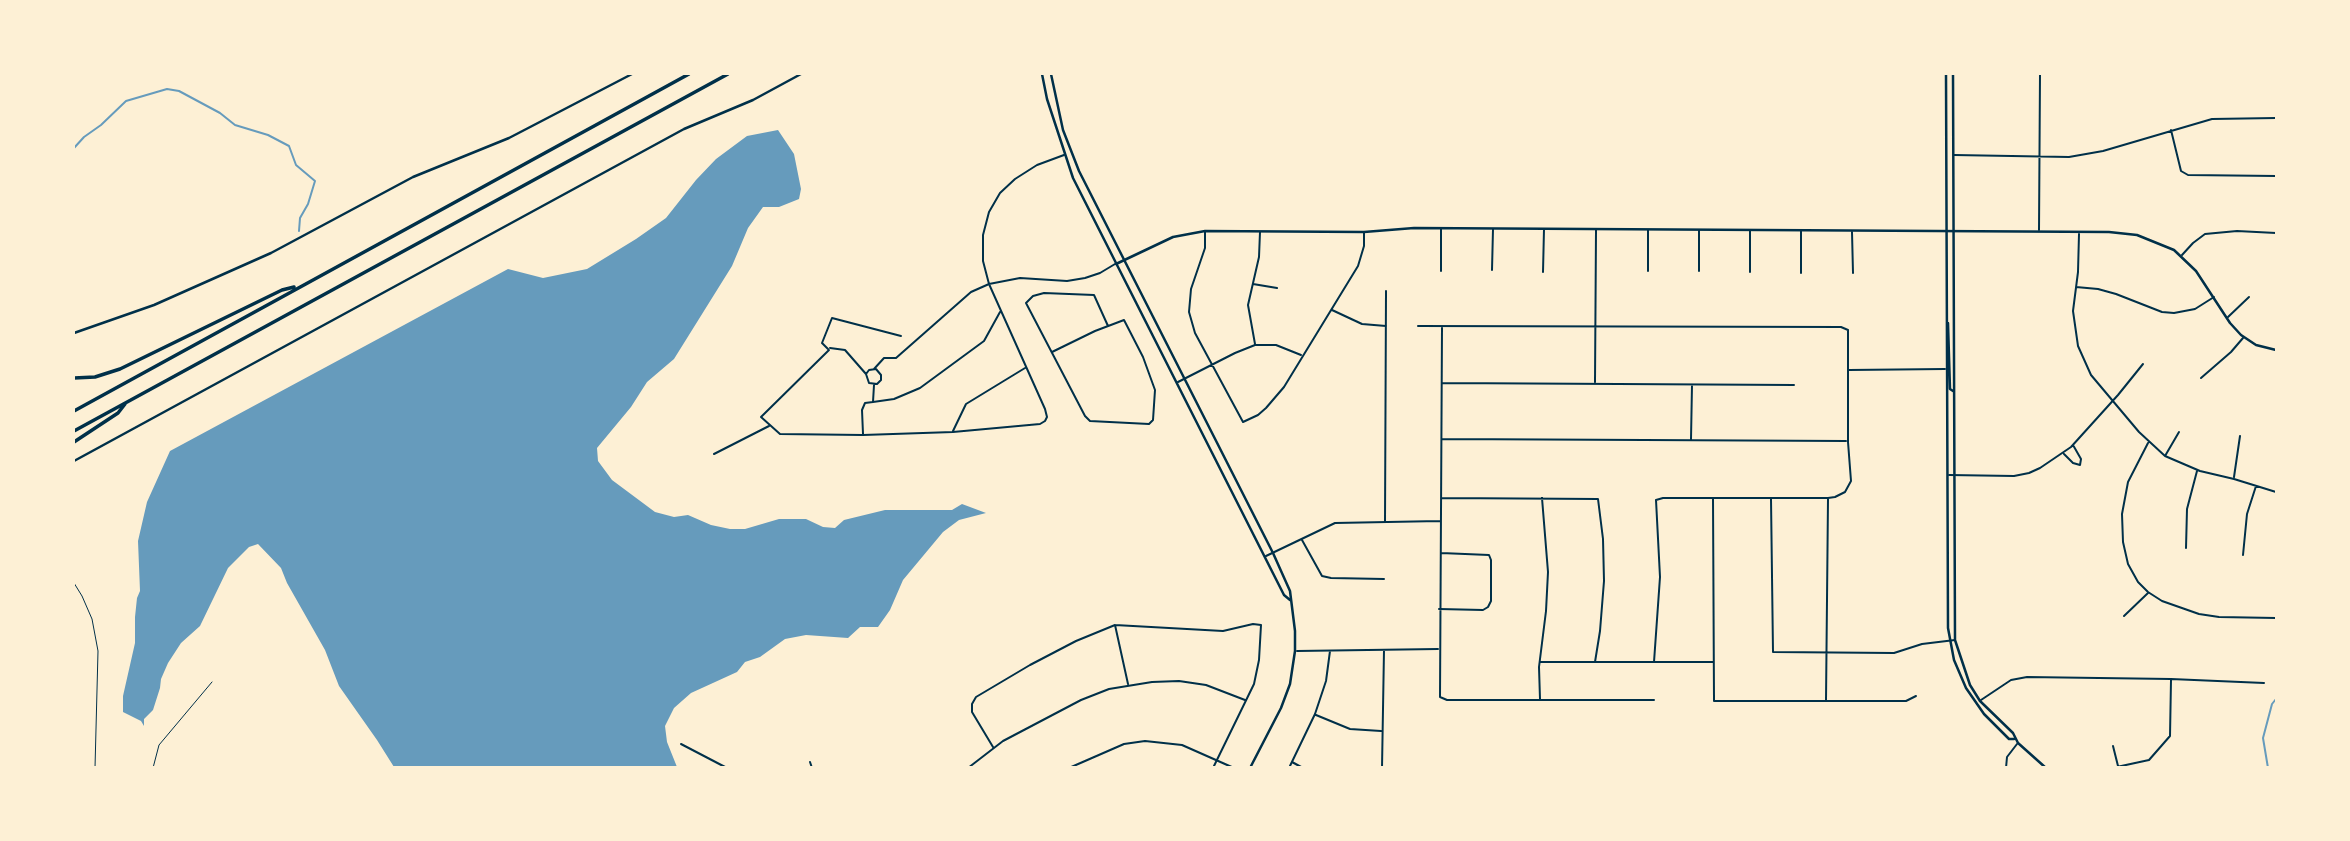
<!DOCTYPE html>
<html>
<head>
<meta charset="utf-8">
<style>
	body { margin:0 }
	#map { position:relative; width:2350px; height:841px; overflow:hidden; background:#fdf0d5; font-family:"Fira Sans Condensed",sans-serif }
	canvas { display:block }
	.frame { position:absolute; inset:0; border:75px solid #fdf0d5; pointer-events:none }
</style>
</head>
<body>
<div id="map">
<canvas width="2350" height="841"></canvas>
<div class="frame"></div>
</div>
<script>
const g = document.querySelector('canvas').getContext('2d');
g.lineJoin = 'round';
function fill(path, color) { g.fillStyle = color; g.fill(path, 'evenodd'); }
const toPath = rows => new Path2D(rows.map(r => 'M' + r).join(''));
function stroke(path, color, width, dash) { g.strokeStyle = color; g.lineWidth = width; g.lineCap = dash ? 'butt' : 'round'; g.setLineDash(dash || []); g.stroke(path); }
fill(toPath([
	[778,130,794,154,801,189,799,199,779,207,763,207,748,228,732,266,674,359,647,382,631,407,597,448,598,461,612,480,655,512,674,517,688,515,711,525,730,529,745,529,779,519,806,519,823,527,835,528,844,520,885,510,952,510,962,504,986,513,959,520,943,532,903,580,890,610,878,627,860,627,848,638,806,635,785,639,760,657,745,662,737,672,691,693,674,708,665,726,667,742,677,767,394,767,377,740,339,686,325,650,287,583,281,568,258,544,249,547,228,568,200,626,181,643,168,663,161,679,160,688,153,710,144,719,144,726,141,721,123,712,123,696,135,643,135,617,137,598,140,591,138,541,147,502,170,451,508,269,543,278,587,269,636,239,666,218,696,180,716,159,747,136]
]), '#669bbc');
stroke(toPath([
	[74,148,84,137,101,125,126,101,167,89,179,91,220,113,235,125,268,135,289,146,296,165,315,181,308,204,300,218,299,231],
	[2268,768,2263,738,2272,704,2276,699]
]), '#669bbc', 2);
stroke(toPath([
	[74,583,82,596,92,619,98,651,95,768],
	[153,768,159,745,212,682]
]), '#003049', 1);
stroke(toPath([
	[2171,130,2181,171,2188,175,2276,176],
	[1954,155,2069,157,2103,151,2212,119,2276,118],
	[2039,230,2040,74],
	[1801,231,1801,273],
	[1205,232,1205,248,1191,289,1189,312,1195,333,1243,422,1258,415,1266,408,1284,387,1358,266,1364,246,1364,232],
	[1852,232,1853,273],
	[2079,234,2078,272,2073,311,2078,346,2091,375,2139,432,2165,456,2200,471,2234,479,2276,492],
	[2276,234,2276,244],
	[2182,255,2193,243,2205,234,2237,231,2276,233],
	[1492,270,1493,229],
	[1441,271,1441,229],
	[1648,271,1648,230],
	[1699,271,1699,230],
	[1543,272,1544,229],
	[1750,272,1750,230],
	[1253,284,1277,288],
	[2076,287,2098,289,2116,294,2162,312,2174,313,2195,309,2214,297],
	[1332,310,1362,324,1386,326],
	[2228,317,2249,297],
	[1418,326,1841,327,1848,330,1848,442,1851,481,1845,492,1835,497,1828,498,1663,498,1656,500,1660,577,1654,662],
	[1442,327,1440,697,1447,700,1654,700],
	[1255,344,1248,305,1259,257,1260,232],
	[830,348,845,350,866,374,869,383,877,384,881,380,881,375,876,369,869,370,866,374],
	[828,349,822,343,832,318,901,336],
	[829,350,761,417,780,434,863,435,953,432,1040,424,1045,421,1047,417,1045,409,989,284,983,261,983,235,989,212,1000,193,1015,179,1037,165,1064,155],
	[1052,352,1095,331,1124,320,1143,357,1155,390,1153,420,1149,424,1090,421,1085,416,1026,303,1033,296,1044,293,1094,295,1108,326],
	[874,369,884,358,896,358,971,292,989,284,1020,278,1067,281,1085,278,1100,273,1115,264],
	[1849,370,1945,369],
	[2201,378,2231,352,2243,338],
	[1178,382,1235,353,1255,345,1276,345,1301,355],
	[1595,382,1596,230],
	[1442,383,1794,385],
	[873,402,894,399,920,388,984,341,1000,312],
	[953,431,966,404,1025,368],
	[863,434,862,410,865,403,873,402,874,385],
	[1442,439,1846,441],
	[1691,439,1692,385],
	[2148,443,2128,482,2122,514,2123,542,2128,564,2138,582,2148,592,2162,601,2199,614,2219,617,2276,618],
	[714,454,769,426],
	[2064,454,2073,463,2080,465,2081,459,2073,445],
	[2165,456,2179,432],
	[1949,475,2014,476,2029,473,2040,468,2071,447,2118,395,2143,364],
	[2234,477,2240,436],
	[1441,498,1598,499,1603,539,1604,581,1600,631,1595,662],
	[1713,499,1714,701,1906,701,1916,696],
	[1771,499,1773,652,1894,653,1922,644,1955,640],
	[1385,521,1386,291],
	[1302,540,1322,576,1331,578,1384,579],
	[2186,548,2187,509,2197,471],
	[2243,555,2247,514,2256,486],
	[1266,556,1335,523,1440,521],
	[1439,609,1483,610,1488,607,1491,601,1491,560,1489,555,1441,553],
	[2124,616,2148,593],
	[1115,625,1128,684],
	[1297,651,1438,649],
	[1540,662,1713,662],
	[1540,699,1539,667,1546,611,1548,572,1542,498],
	[1826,700,1828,499],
	[1981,700,2011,680,2027,677,2171,679,2264,683],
	[1316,715,1350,729,1381,731],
	[681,744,727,768],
	[2113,746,2118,766],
	[993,747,972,712,972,704,976,697,1030,665,1076,641,1115,625,1223,631,1253,624,1261,625,1259,660,1254,684,1213,768],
	[810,762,812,768],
	[1292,762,1303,768],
	[968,768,1003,741,1081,700,1109,689,1152,682,1179,681,1206,685,1245,700],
	[1069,768,1124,744,1145,741,1182,745,1234,768],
	[1289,768,1315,714,1326,681,1330,651],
	[1382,768,1384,650],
	[2006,768,2007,757,2017,744],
	[2112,768,2149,760,2170,736,2171,680]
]), '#003049', 2);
stroke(toPath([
	[1116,264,1173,237,1205,231,1364,232,1414,228,2109,232,2137,235,2174,250,2196,271,2230,323,2241,335,2256,345,2276,350]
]), '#003049', 2.5);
stroke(toPath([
	[1042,74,1047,99,1073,178,1284,595,1290,600],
	[1051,74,1063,130,1079,171,1273,553,1290,591,1295,631,1295,651,1290,684,1281,708,1250,768],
	[1946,74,1948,628,1954,660,1966,688,1984,714,2009,739,2014,739],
	[1953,74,1955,640,1970,685,1980,701,2013,733,2018,743,2046,768],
	[1948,323,1950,389,1953,391],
	[74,333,154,305,271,253,413,177,509,138,632,74],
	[74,461,684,129,753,100,801,74]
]), '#003049', 2.5);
stroke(toPath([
	[74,378,95,377,120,369,282,290,294,287],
	[74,411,689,74],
	[74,431,728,74],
	[74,442,118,413,125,404]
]), '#003049', 3.5);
</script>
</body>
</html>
